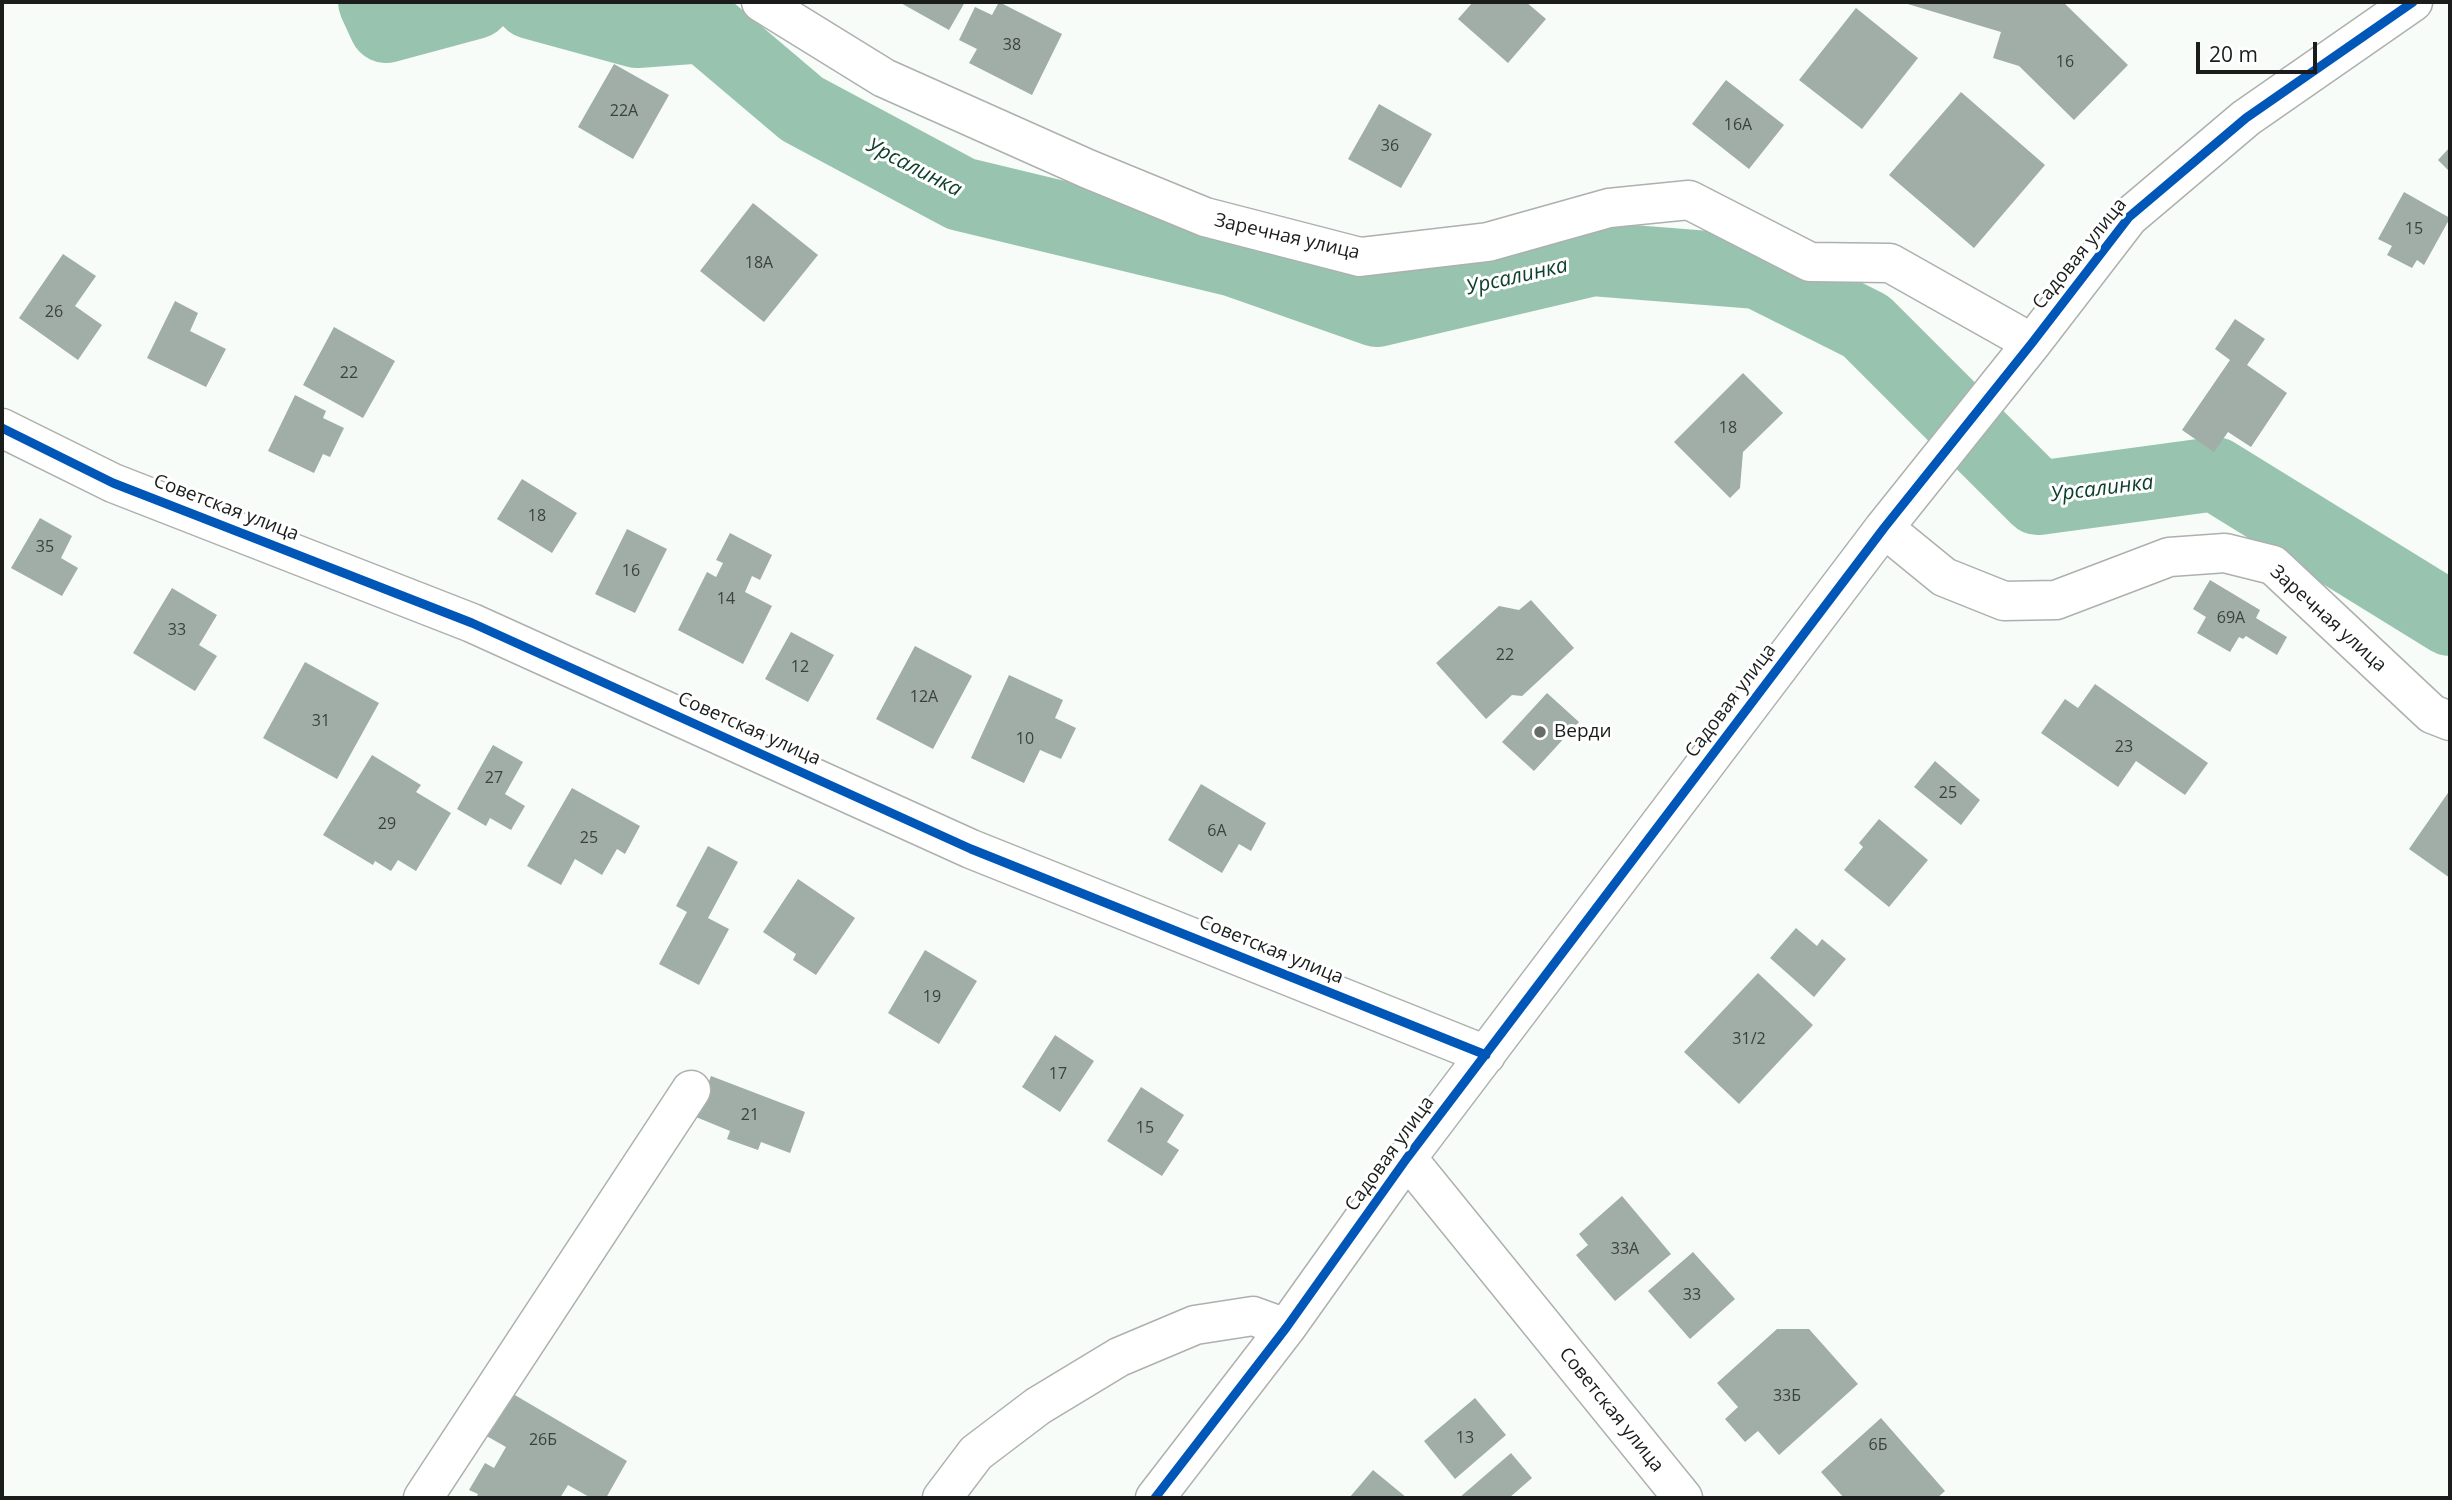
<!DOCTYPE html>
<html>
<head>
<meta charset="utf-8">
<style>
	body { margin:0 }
	#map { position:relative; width:2452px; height:1500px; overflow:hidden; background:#f7fcf9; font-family:"Open Sans",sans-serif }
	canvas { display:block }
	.frame { position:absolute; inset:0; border:4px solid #1a1d1c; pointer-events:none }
	.scale { position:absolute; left:2196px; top:42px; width:121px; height:32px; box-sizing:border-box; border:4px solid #1a1d1c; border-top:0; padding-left:9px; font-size:21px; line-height:24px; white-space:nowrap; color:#1a1d1c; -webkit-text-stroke:5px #fff; paint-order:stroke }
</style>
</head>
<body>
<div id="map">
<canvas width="2452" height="1500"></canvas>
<div class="frame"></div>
<div class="scale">20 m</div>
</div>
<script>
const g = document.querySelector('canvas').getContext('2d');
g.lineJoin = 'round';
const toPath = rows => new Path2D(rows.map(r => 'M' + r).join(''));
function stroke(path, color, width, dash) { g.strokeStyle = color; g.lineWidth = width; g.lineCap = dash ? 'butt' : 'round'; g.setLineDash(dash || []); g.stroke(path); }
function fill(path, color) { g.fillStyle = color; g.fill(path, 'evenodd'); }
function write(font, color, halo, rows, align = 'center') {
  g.font = font + ' "Open Sans",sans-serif'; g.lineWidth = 6; g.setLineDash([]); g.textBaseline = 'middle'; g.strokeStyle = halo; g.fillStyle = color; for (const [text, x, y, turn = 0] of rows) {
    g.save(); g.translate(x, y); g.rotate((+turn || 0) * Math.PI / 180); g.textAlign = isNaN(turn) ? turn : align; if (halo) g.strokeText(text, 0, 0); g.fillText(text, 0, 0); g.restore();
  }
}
stroke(toPath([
	[375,2,386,26,475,2],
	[531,2,637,31,704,26,802,109,961,194,1235,260,1377,310,1593,259,1758,272,1866,326,2038,498,2215,474,2450,619]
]), '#98c4af', 74);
fill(toPath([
	[899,2,965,2,949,30],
	[999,2,1062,34,1032,95,969,63,977,49,959,40,975,7,992,15],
	[1473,2,1526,2,1546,19,1508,63,1458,19],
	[1901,2,2063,2,2128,65,2074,120,2019,66,1993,58,2001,32],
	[1856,8,1918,58,1862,129,1799,80],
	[614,64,669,95,633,159,578,127],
	[1726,80,1784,125,1749,169,1692,124],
	[1961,92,2045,165,1974,248,1889,175],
	[1379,104,1432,134,1401,188,1348,159],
	[2450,147,2450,172,2438,160],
	[2404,192,2450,218,2424,265,2417,260,2412,268,2387,255,2392,246,2378,239],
	[753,203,818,255,764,322,700,271],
	[63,254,96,276,75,306,102,325,78,360,19,318],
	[175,301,198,313,190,331,226,349,206,387,147,358],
	[2235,319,2265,339,2247,365,2287,393,2251,447,2228,432,2214,452,2182,430,2230,360,2215,349],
	[334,327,395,361,363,418,303,385],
	[1743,373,1783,413,1743,452,1740,488,1730,498,1674,442],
	[295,395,326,411,323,418,344,428,330,457,323,454,314,473,268,451],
	[522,479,577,513,552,553,497,519],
	[40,518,72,536,61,558,78,568,62,596,11,568],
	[627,529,667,549,635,613,595,594],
	[730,533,772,555,760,580,752,576,745,592,772,606,743,664,678,630,707,572,716,577,723,563,716,560],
	[2210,580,2260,610,2256,618,2287,637,2277,655,2246,636,2243,639,2239,637,2230,652,2197,633,2206,617,2193,609],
	[172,588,217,615,199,645,217,656,195,691,133,653],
	[1531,600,1574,648,1522,696,1512,695,1486,719,1436,663,1499,606,1519,610],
	[791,632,834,655,808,702,765,679],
	[915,646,972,676,933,749,876,719],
	[305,662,379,703,337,779,263,738],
	[1009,675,1063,700,1055,718,1076,728,1061,759,1040,750,1024,783,971,758],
	[2095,684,2208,763,2185,795,2136,761,2118,787,2041,733,2065,699,2078,708],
	[1547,693,1579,722,1534,771,1502,742],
	[493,745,523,762,505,794,525,806,511,830,490,818,486,826,457,809],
	[372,755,421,785,416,792,451,813,416,871,398,860,391,871,375,861,373,865,323,835],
	[1935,761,1980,800,1961,825,1914,787],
	[1201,784,1266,823,1251,851,1239,844,1222,873,1168,840],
	[572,788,640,826,625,854,617,849,602,875,575,859,561,885,527,866],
	[2450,790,2450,878,2409,849],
	[1879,819,1928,860,1889,907,1844,870,1863,847,1859,843],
	[708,846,738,862,708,918,729,929,699,985,659,964,687,912,676,906],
	[798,879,855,918,816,975,793,960,796,954,763,932],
	[1796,928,1817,946,1822,939,1846,959,1814,997,1770,958],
	[925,950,977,981,939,1044,888,1013],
	[1758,973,1813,1025,1739,1104,1684,1052],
	[1055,1035,1094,1061,1060,1112,1022,1087],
	[711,1076,805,1112,790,1153,761,1142,758,1150,727,1139,730,1131,696,1117],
	[1141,1087,1184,1115,1167,1142,1179,1150,1162,1176,1107,1141],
	[1622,1196,1671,1254,1615,1301,1576,1255,1588,1245,1579,1234],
	[1693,1252,1735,1299,1690,1339,1648,1291],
	[1777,1329,1809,1329,1858,1384,1779,1455,1758,1431,1745,1442,1725,1419,1738,1407,1717,1383],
	[508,1391,627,1461,606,1498,591,1498,568,1485,560,1498,476,1498,478,1494,469,1490,485,1463,494,1468,506,1447,483,1434],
	[1475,1398,1506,1435,1455,1479,1424,1441],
	[1881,1418,1945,1491,1937,1498,1844,1498,1821,1472],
	[1511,1453,1532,1478,1509,1498,1459,1498],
	[1373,1470,1407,1498,1349,1498]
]), '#a0aea7');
const minor = toPath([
	[761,2,884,78,1088,169,1205,217,1360,257,1488,242,1609,208,1689,200,1810,262,1890,263,2032,343],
	[2,428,113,483,472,623,971,849,1486,1055],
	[1884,528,1944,577,2004,601,2056,600,2169,557,2225,553,2273,565,2432,714,2450,721],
	[1407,1158,1683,1498],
	[423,1498,691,1090],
	[942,1498,976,1453,1038,1406,1119,1357,1195,1325,1253,1316,1286,1328],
	[1155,1498,1286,1328,1407,1158,1884,528,2032,343,2129,217,2246,118,2413,2]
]);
stroke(minor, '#acb0ae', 41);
stroke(minor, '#fefffe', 38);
stroke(toPath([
	[2,428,113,483,472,623,971,849,1486,1055],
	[1155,1498,1286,1328,1407,1158,1884,528,2032,343,2129,217,2246,118,2413,2]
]), '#0057b8', 9);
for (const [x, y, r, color] of [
	[1540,732,7,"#676b69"]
]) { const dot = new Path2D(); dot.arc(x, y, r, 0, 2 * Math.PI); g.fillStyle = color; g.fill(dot); stroke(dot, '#fff', 2.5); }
write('16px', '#3c413f', null, [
	["38",1012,45],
	["16",2065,62],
	["22А",624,111],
	["16А",1738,125],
	["36",1390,146],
	["15",2414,229],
	["18А",759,263],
	["26",54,312],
	["22",349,373],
	["18",1728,428],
	["18",537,516],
	["35",45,547],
	["16",631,571],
	["14",726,599],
	["69А",2231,618],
	["33",177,630],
	["22",1505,655],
	["12",800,667],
	["12А",924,697],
	["31",321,721],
	["10",1025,739],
	["23",2124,747],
	["27",494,778],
	["25",1948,793],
	["29",387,824],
	["6А",1217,831],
	["25",589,838],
	["19",932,997],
	["31/2",1749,1039],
	["17",1058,1074],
	["21",750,1115],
	["15",1145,1128],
	["33А",1625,1249],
	["33",1692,1295],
	["33Б",1787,1396],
	["13",1465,1438],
	["26Б",543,1440],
	["6Б",1878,1445]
]);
write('19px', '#1a1d1c', '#fff', [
	["Заречная улица",1287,237,13],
	["Садовая улица",2080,254,-51],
	["Советская улица",226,508,21],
	["Заречная улица",2328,619,42],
	["Садовая улица",1731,701,-53],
	["Советская улица",749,729,24],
	["Советская улица",1271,950,22],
	["Садовая улица",1390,1154,-54],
	["Советская улица",1611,1410,51]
]);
write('19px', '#1a1d1c', '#fff', [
	["Верди",1554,732]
], 'left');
write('italic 21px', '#0e412d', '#fff', [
	["Урсалинка",914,168,27],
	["Урсалинка",1517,277,-13],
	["Урсалинка",2102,489,-7]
]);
</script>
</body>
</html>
